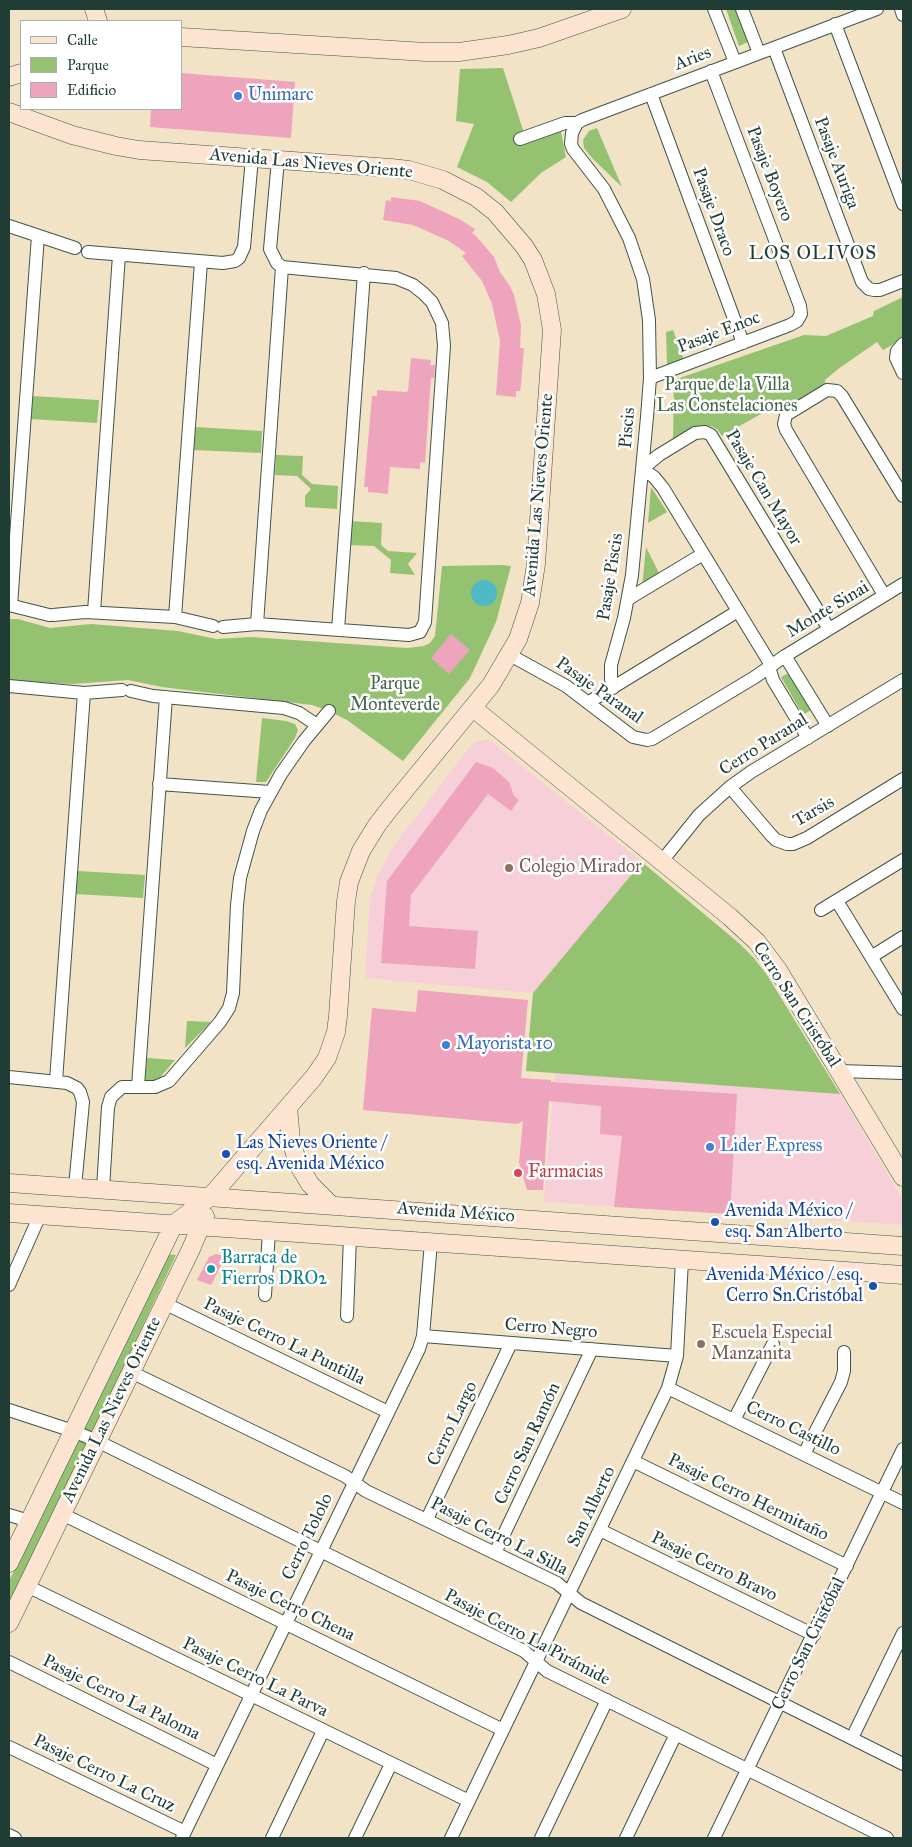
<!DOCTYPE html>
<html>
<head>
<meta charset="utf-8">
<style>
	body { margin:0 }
	#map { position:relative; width:912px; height:1847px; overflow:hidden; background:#f2e2c6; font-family:"IM FELL Great Primer",serif }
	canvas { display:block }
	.frame { position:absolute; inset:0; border:10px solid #1f3d34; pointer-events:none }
	.legend { position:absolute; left:20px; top:20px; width:162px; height:90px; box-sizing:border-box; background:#fff; border:1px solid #a5b1ae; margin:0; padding:6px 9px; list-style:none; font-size:15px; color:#1f3d34 }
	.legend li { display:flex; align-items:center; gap:10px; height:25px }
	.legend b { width:25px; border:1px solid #a5b1ae }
</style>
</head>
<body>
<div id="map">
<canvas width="912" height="1847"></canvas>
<div class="frame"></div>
<ul class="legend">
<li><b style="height:6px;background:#fde4d1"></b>Calle</li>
<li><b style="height:14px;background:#94c270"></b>Parque</li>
<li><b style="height:14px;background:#efa4bd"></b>Edificio</li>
</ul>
</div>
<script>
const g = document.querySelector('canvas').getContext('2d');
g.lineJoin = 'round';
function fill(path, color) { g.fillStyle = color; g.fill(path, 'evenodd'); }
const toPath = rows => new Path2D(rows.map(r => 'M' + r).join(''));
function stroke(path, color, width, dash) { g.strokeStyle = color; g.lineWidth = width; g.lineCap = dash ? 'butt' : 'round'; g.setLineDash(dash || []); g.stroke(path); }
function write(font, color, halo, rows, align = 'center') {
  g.font = font + ' "IM FELL Great Primer",serif'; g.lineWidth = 5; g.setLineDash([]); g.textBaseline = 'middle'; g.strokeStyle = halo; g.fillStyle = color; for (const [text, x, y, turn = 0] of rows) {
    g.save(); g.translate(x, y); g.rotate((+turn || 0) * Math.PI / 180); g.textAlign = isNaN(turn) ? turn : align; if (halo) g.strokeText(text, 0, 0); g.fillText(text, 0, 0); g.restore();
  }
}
fill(toPath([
	[488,739,642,862,533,993,365,978,370,900,378,874,395,844,473,743],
	[555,1073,840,1094,903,1200,903,1225,544,1202]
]), '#f6cfd8');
fill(toPath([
	[726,9,736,9,748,42,739,46],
	[503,68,524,133,559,122,566,157,541,173,511,202,487,182,457,167,474,124,456,121,460,69],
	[597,128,622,187,592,158,584,148,583,140,589,131],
	[903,297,903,339,883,350,877,342,838,369,825,380,825,385,794,403,788,401,768,410,722,436,717,429,711,426,700,427,673,443,674,380,804,335,826,336,873,316,874,311],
	[673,330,684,360,667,366,666,332],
	[31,396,99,400,97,423,30,419],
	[195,427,262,431,261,453,193,450],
	[276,455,303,456,302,475,312,484,338,486,337,509,305,507,305,496,311,489,297,476,275,475],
	[651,487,667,512,648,523],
	[349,521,382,523,381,545,388,551,417,553,408,564,415,575,390,573,391,560,374,546,348,545],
	[646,547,661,577,642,588],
	[502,565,511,566,496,622,470,678,403,761,347,720,329,711,312,705,162,687,128,680,72,684,9,681,9,619,18,619,50,628,91,624,178,631,216,639,251,637,407,648,424,646,430,643,435,636,442,566],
	[789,673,811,710,803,715,781,677],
	[262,718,286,721,295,724,298,730,295,738,266,782,256,782],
	[642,862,740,944,753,957,767,975,840,1094,526,1071,533,993],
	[78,871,145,875,143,898,76,894],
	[187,1021,211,1022,185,1048],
	[147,1058,175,1060,157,1081,145,1080],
	[165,1254,176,1255,92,1434,82,1430],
	[78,1438,89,1442,9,1608,9,1581]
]), '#94c270');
fill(toPath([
	'471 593a13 13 0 1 1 26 0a13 13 0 1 1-26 0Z'
]), '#4dbac5');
fill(toPath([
	[181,73,295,82,291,138,150,127,151,109,181,109],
	[391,197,420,201,459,219,475,229,472,233,476,236,494,257,500,272,510,286,514,295,521,325,520,348,524,348,521,385,520,391,516,391,516,397,496,395,500,341,492,304,482,281,462,256,466,253,449,241,413,225,383,220,386,200,391,201],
	[411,358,431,360,430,365,435,365,434,378,431,378,425,463,420,462,420,469,390,467,388,494,368,492,368,487,364,487,372,396,377,396,377,390,406,392,408,391],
	[451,634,470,650,449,674,431,658],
	[476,762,493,768,509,782,514,796,519,800,511,811,488,794,411,895,409,926,478,931,475,969,381,963,387,881],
	[418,990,528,1000,521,1078,551,1080,551,1082,737,1094,730,1214,614,1207,622,1136,600,1134,601,1106,549,1101,543,1190,527,1190,519,1162,523,1121,517,1124,363,1110,372,1008,416,1012],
	[216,1254,226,1256,211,1285,197,1280,209,1257]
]), '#efa4bd');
const street = toPath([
	[714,9,735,62],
	[742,9,759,53],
	[901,9,903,15],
	[835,24,903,204],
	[774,48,862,282,869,289,874,290,880,290,903,281],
	[651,94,743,343],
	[577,123,572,133,571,144,573,149,604,189,629,238,643,279,649,320,650,378,647,417,632,575,624,618,611,665,611,679,613,688],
	[520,139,565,123,577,123,582,120,877,9],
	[9,226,75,248],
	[88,252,223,263,235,261,239,258,244,247,252,158],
	[903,344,897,351,896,358,903,373],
	[650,378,790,325,797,321,801,314,800,306,711,71],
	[642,469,654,477,663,488,771,665,770,670,773,680,808,738],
	[642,469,659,455,695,433,705,432,711,435,829,629],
	[884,595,786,430,784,424,786,415,827,390,837,391,842,396,903,496],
	[628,599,703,554],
	[9,605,49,615],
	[11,605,38,236],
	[94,612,119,255],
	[53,615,85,612,175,617,213,626],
	[175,617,201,262],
	[257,624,282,267],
	[223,627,257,624,409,635,420,632,425,622,444,346,442,323,432,302,423,293,413,285,396,278,282,267,277,263,270,249,278,160],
	[338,630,364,273],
	[510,655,566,686,633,737,647,740,652,739,755,677,785,656,903,584],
	[785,656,828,726],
	[9,686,84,693,122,690],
	[131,691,153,696,284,708,299,713,317,725],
	[589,702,738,611],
	[159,784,270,792],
	[730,787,771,835,776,840,787,844,793,844,807,838,903,779],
	[662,861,699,815,730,787,751,772,903,680],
	[837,901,903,1009],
	[821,910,903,860],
	[871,957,903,937],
	[839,1071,903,1073],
	[9,1077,67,1083,77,1088,80,1092,83,1102,75,1187],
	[56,1081,84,693],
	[138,1086,166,697],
	[103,1189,108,1107,111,1097,122,1087,155,1087,169,1081,220,1022,229,1008,233,993,237,905,240,878,253,831,261,810,281,774,304,741,329,711],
	[9,1285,40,1215],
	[265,1295,269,1231],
	[164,1303,388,1412],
	[347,1316,350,1237],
	[423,1336,677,1356],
	[131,1372,345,1476,366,1491,557,1583,581,1603,903,1764],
	[668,1388,903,1503],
	[9,1410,73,1431,97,1441,524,1651,547,1671,887,1838],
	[734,1420,773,1344],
	[804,1454,841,1382,844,1371,844,1352],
	[633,1461,847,1566],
	[62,1514,503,1730],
	[9,1515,29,1521],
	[427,1519,511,1343],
	[600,1530,814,1635],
	[495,1553,592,1349],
	[27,1586,469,1801],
	[9,1662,217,1765],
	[852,1738,903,1633],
	[9,1747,185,1832],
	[9,1835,15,1838],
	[182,1838,419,1349,423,1336,431,1242],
	[272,1838,323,1731],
	[355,1838,391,1764],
	[451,1838,668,1388,677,1356,682,1260],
	[541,1838,607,1700],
	[626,1838,676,1734],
	[714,1838,903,1449]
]);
const secondary = toPath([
	[94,9,98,21],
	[181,37,426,52,459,52,508,45,539,38,622,9],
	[9,77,21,73],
	[9,112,72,135,116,146,139,150,391,168,409,170,443,180,476,197,495,212,524,246,533,260,546,294,552,330,536,564,530,603,518,639,491,685,391,807,377,825,361,851,349,882,346,901,338,1016,336,1032,327,1058,314,1077,211,1196,174,1224,9,1563],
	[473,708,730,917,757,942,778,970,903,1177],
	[288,1107,291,1140,298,1164,310,1184,331,1205],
	[9,1183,903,1246],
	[9,1213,903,1275],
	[9,1623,191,1249,205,1216]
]);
stroke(street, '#3f564a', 14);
stroke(secondary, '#3f564a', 19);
stroke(street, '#fff', 12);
stroke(secondary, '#fde4d1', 18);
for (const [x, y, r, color] of [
	[238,96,5,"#3f7fe0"],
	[509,868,5,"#8d6e63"],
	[446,1045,5,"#3f7fe0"],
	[710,1147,5,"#3f7fe0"],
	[226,1154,5,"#1a4fb4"],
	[518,1173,5,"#e0444e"],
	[715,1222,5,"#1a4fb4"],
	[211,1269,5,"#0f9aa8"],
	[873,1286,5,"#1a4fb4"],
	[701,1344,5,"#8d6e63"]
]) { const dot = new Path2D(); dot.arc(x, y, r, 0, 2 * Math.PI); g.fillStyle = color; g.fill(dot); stroke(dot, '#fff', 2); }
write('18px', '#1f3d34', '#fff', [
	["Aries",693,59,-21],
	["Pasaje Auriga",836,163,69],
	["Avenida Las Nieves Oriente",311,164,5],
	["Pasaje Boyero",769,174,69],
	["Pasaje Draco",713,212,70],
	["Pasaje Enoc",719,333,-21],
	["Piscis",628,428,-85],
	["Pasaje Can Mayor",763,488,59],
	["Avenida Las Nieves Oriente",539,495,-85],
	["Pasaje Piscis",611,577,-81],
	["Monte Sinai",828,610,-31],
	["Pasaje Paranal",599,691,35],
	["Cerro Paranal",764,745,-32],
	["Tarsis",814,812,-30],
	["Cerro San Cristóbal",796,1005,57],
	["Avenida México",456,1213,4],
	["Cerro Negro",551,1329,5],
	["Pasaje Cerro La Puntilla",284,1342,26],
	["Avenida Las Nieves Oriente",112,1410,-64],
	["Cerro Largo",453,1424,-64],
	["Cerro Castillo",793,1429,26],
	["Cerro San Ramón",528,1444,-65],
	["Pasaje Cerro Hermitaño",748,1498,26],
	["San Alberto",592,1507,-64],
	["Cerro Tololo",308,1537,-64],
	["Pasaje Cerro La Silla",499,1537,27],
	["Pasaje Cerro Bravo",714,1567,26],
	["Pasaje Cerro Chena",290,1606,26],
	["Pasaje Cerro La Pirámide",527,1638,28],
	["Cerro San Cristóbal",809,1644,-64],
	["Pasaje Cerro La Parva",255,1678,26],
	["Pasaje Cerro La Paloma",121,1698,26],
	["Pasaje Cerro La Cruz",104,1774,26]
]);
write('18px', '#366cbe', '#fff', [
	["Unimarc",248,96],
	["Mayorista 10",456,1045],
	["Lider Express",720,1147]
], 'left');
write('18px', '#426546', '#fff', [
	["Parque de la Villa",727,386],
	["Las Constelaciones",727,407],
	["Parque",395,685],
	["Monteverde",395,706]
]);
write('18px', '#785e54', '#fff', [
	["Colegio Mirador",519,868],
	["Escuela Especial",711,1334],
	["Manzanita",711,1355]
], 'left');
write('18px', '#164399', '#fff', [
	["Las Nieves Oriente /",236,1144],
	["esq. Avenida México",236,1165],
	["Avenida México /",725,1212],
	["esq. San Alberto",725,1233],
	["Avenida México / esq.",863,1276,"right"],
	["Cerro Sn.Cristóbal",863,1297,"right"]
], 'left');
write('18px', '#be3a42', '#fff', [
	["Farmacias",528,1173]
], 'left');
write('18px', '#0d838f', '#fff', [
	["Barraca de",221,1259],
	["Fierros DRO2",221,1280]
], 'left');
g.letterSpacing = '1px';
write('19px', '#1f3d34', '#fff', [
	["LOS OLIVOS",813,254]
]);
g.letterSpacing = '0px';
</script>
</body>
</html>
